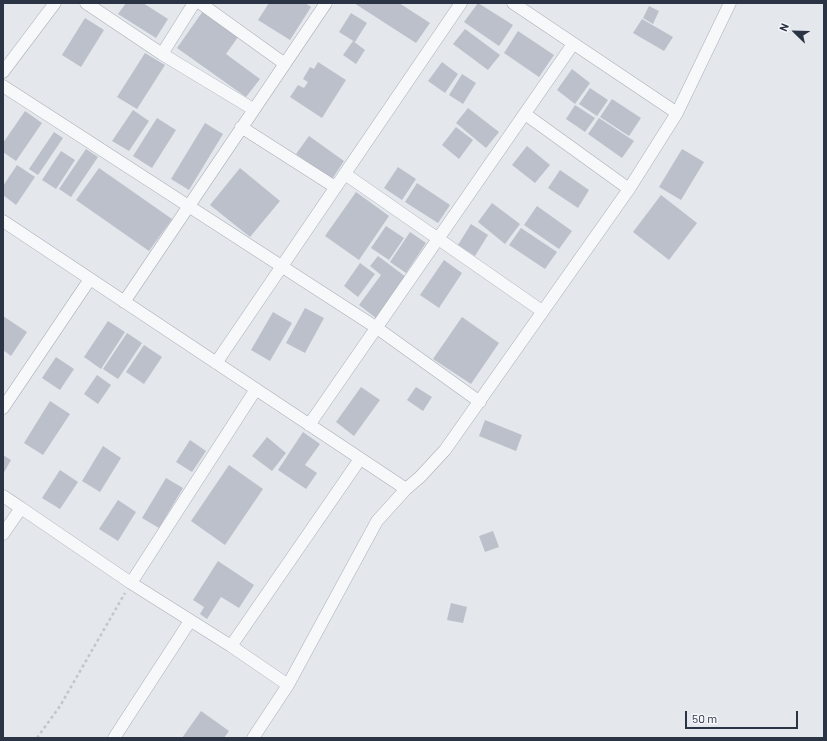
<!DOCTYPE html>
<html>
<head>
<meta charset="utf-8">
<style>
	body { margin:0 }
	#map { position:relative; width:827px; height:741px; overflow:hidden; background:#e4e7ec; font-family:Barlow,sans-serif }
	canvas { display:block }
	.frame { position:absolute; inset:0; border:4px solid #2b3445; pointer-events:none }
	.north { position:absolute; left:775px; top:12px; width:40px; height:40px; -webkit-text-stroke:3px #f4f6f9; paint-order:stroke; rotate:293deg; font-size:11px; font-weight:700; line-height:16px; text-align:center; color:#2b3445 }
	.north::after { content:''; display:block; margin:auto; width:14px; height:18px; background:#2b3445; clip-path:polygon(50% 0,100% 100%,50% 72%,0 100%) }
	.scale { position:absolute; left:685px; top:711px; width:113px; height:18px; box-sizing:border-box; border:2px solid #2b3445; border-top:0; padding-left:5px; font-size:12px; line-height:14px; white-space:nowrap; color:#2b3445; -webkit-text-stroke:3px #f4f6f9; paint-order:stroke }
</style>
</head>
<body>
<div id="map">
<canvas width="827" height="741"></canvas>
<div class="frame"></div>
<div class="north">N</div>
<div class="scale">50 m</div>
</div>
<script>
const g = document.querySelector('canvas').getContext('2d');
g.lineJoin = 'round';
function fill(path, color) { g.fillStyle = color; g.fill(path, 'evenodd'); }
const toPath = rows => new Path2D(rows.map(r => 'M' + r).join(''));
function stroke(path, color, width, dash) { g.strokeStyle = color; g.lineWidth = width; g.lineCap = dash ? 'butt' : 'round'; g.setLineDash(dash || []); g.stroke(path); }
fill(toPath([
	[126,3,143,3,168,19,156,38,118,14],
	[269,3,305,3,311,7,290,40,258,20],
	[354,3,399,3,430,23,416,43],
	[478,3,513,25,499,46,464,22],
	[649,6,659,11,653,24,643,18],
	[203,11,238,37,226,54,260,79,246,97,177,48],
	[351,13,367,23,355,42,339,32],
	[85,18,104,30,81,67,62,55],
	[642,19,673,37,664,51,633,33],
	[465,29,500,55,488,70,453,44],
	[518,31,554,55,539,77,504,53],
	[353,41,365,50,356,64,343,55],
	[145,53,165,65,137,109,117,97],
	[318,62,346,80,322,118,290,97,298,85,304,88,308,82,303,79,310,67,314,69],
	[442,62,458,74,445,93,428,81],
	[572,69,590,83,575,104,557,90],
	[462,74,476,83,463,104,449,95],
	[590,88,608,100,597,116,579,104],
	[612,99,641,118,629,136,600,117],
	[575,105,595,118,585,132,566,119],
	[468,108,499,132,486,148,456,123],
	[133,110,149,121,129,151,112,141],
	[25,111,42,123,16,161,3,152,3,143],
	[157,118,176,130,152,168,133,156],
	[599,118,634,141,622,158,588,134],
	[205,123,223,134,189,190,171,179],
	[456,127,473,140,459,159,442,145],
	[54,132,63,138,38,175,29,169],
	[309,136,344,161,332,179,296,154],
	[527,146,550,165,535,183,512,165],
	[86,149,98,157,71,197,59,189],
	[682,149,704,162,681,200,659,187],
	[61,151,75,160,56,189,42,180],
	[17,165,35,177,16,205,3,195,3,186],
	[398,167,416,179,402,200,384,188],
	[99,168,172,219,149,251,76,200],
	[240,168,280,201,250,237,210,205],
	[560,170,589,190,578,208,548,188],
	[417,183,450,205,438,223,405,202],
	[356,192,389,216,359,260,325,236],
	[661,195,697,223,669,260,633,232],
	[492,203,520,224,505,244,478,222],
	[537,206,572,231,559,249,524,225],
	[471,224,488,235,475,256,458,245],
	[386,226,404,238,389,260,371,248],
	[521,228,557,252,545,269,509,245],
	[410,232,426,243,406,273,390,262],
	[378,256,406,277,376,318,359,305,381,275,370,266],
	[444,260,462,273,439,308,420,295],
	[360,263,375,274,358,297,344,286],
	[305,308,324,318,305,353,286,343],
	[273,312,292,323,270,361,251,350],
	[3,316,27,332,11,356,3,350],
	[462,317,499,343,471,384,433,359],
	[108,321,125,332,101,369,84,357],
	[127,333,142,343,118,379,103,369],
	[144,345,162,357,144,384,126,372],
	[56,357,74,369,60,390,42,378],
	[97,375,111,385,98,404,84,394],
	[361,387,380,400,354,436,336,422],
	[416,387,432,397,423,411,407,400],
	[50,401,70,414,43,455,24,443],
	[485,420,522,435,516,451,479,436],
	[303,432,320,444,305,465,317,473,306,489,278,470],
	[267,437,286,453,272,471,252,456],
	[190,440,206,451,192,472,176,462],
	[103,446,121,458,100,492,82,481],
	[3,455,11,460,3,474],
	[229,465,263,489,225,545,191,521],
	[60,470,78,482,60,509,42,498],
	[166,478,183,488,159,528,142,518],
	[118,500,136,512,118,541,99,529],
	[493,531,499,547,485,552,479,536],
	[218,561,254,585,239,608,221,597,207,619,200,614,204,607,193,600],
	[451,603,467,607,463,623,447,620],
	[201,711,229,731,224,738,182,738]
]), '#bbc0ca');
const street = toPath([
	[86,3,162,54,253,109],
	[200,3,285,64],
	[513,3,677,113],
	[162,54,194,3],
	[3,72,55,3],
	[3,86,377,328,480,402],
	[525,114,629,189],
	[241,127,335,187],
	[345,174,542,311],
	[3,221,406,489],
	[124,302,326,3],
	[216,363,461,3],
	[3,408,90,279],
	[309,425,573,44],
	[3,496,21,508,3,534],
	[21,508,131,583,231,646,288,685],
	[131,583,256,389],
	[231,646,360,459],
	[114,738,190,621],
	[253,738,288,685,377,521,406,489,420,477,445,450,629,189,677,113,730,3]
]);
stroke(street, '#a9aeb7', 13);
stroke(toPath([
	[37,738,60,706,125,593]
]), '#c2c5cb', 2.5, [3, 3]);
stroke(street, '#f7f8fa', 12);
</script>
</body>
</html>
